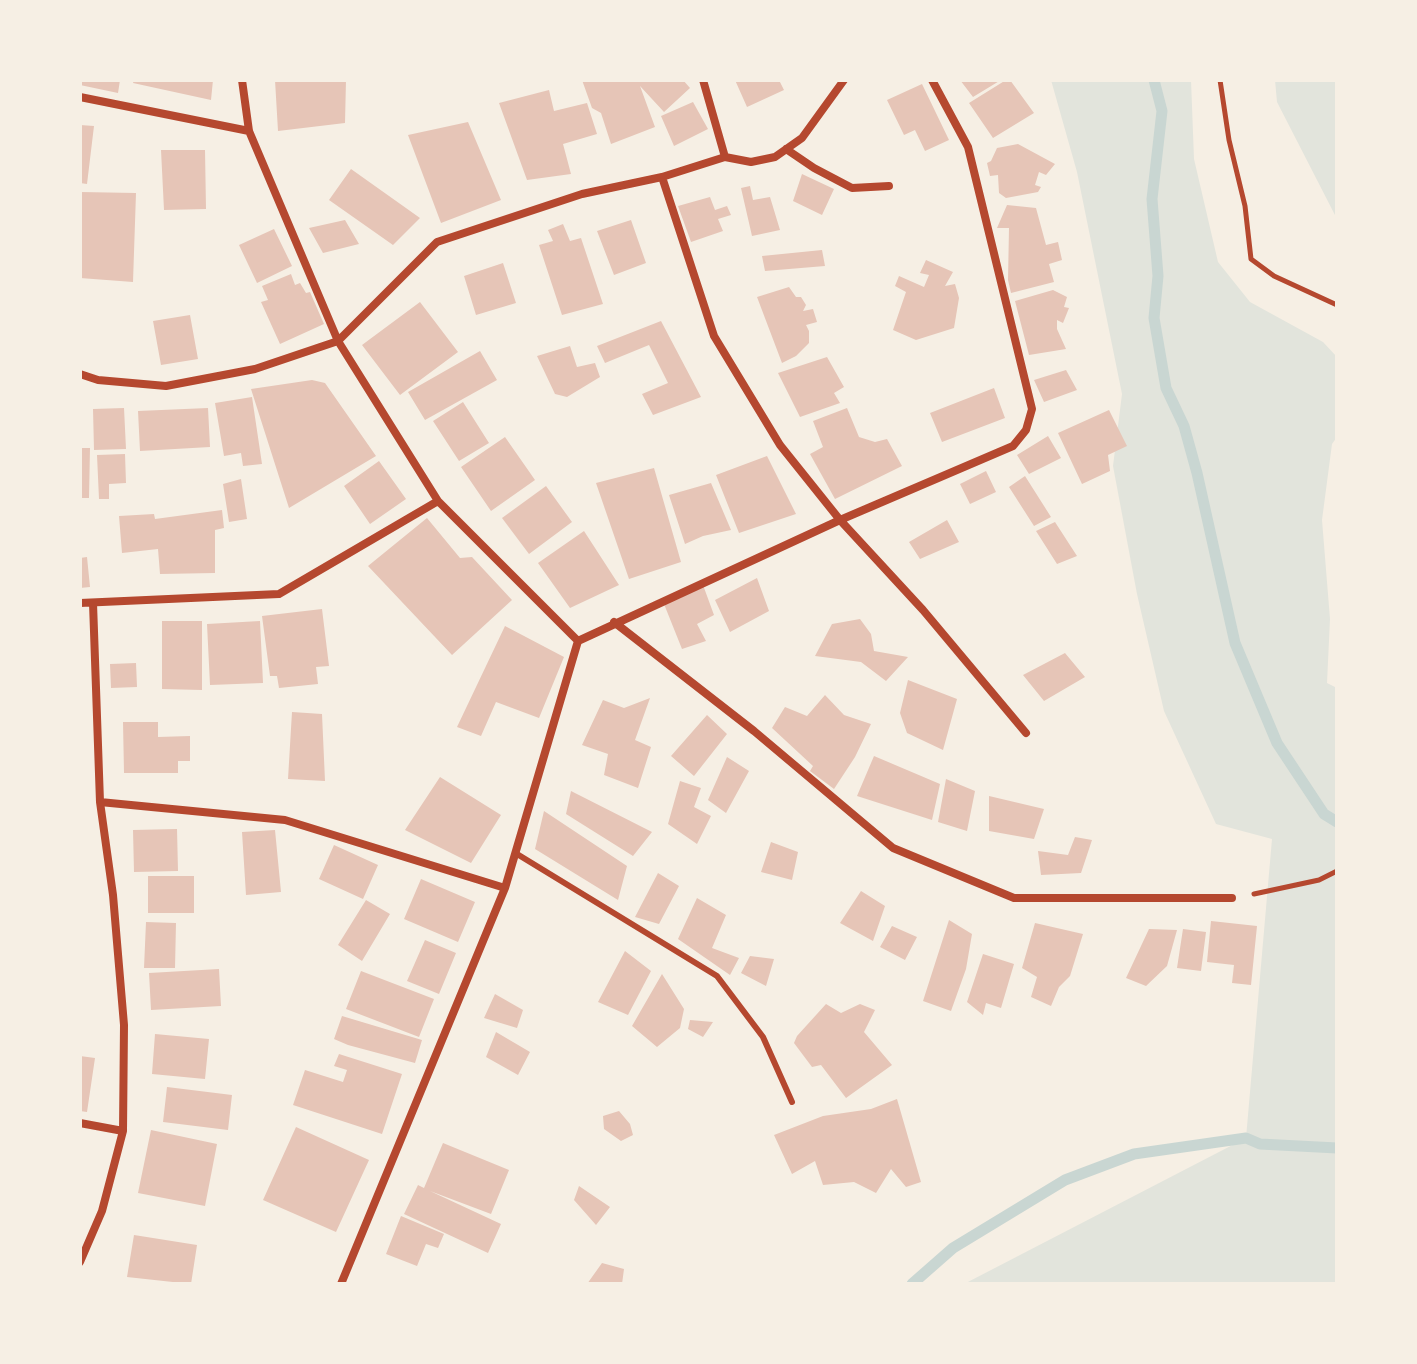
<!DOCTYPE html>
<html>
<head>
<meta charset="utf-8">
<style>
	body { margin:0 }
	#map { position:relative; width:1417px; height:1364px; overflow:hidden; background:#f6efe4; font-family:"Source Sans 3",sans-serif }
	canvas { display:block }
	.frame { position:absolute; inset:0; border:82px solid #f6efe4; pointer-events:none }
</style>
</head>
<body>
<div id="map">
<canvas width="1417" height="1364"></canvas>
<div class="frame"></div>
</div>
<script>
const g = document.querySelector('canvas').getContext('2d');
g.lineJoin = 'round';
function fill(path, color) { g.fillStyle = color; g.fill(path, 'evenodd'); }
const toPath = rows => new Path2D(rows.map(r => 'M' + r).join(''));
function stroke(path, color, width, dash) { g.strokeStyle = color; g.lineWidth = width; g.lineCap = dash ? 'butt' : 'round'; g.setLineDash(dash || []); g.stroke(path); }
fill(toPath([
	[1051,80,1191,80,1194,159,1218,262,1250,302,1323,342,1337,357,1337,437,1332,444,1322,520,1330,619,1327,683,1337,688,1337,1284,964,1284,1246,1138,1272,839,1216,824,1164,711,1137,594,1113,466,1122,394,1077,172],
	[1275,80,1337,80,1337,219,1277,102]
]), '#e2e4dc');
stroke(toPath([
	[1154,80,1162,111,1152,199,1158,276,1154,318,1166,388,1184,426,1197,473,1235,643,1277,743,1324,814,1337,822],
	[912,1284,953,1248,1065,1180,1134,1154,1246,1138,1260,1144,1337,1148]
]), '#c9d6d2', 11);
fill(toPath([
	[80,80,120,80,118,93,80,85],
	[134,80,213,80,211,100,133,83],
	[275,80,346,80,345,123,278,131],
	[582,80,683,80,690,88,664,112,640,86,655,127,611,144,601,113,592,108],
	[735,80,779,80,784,90,747,107],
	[960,80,1001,80,973,97],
	[1006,80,1010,80,1034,113,993,138,969,103],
	[922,84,949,140,925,151,915,130,904,135,887,100],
	[549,90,554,111,587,103,597,134,563,144,571,174,527,180,499,103],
	[693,102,708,129,674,146,661,116],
	[468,122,501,200,441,223,408,135],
	[80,125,94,126,87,184,80,183],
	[1018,144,1055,164,1046,175,1039,172,1035,185,1041,187,1038,192,1006,198,999,193,998,175,990,176,987,163,991,161,997,148],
	[161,150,205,150,206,209,164,210],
	[351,169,420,218,393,245,329,200],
	[802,174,834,189,822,215,793,201],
	[750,186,753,200,770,197,780,230,752,236,741,188],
	[80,192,136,193,133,282,80,278],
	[710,197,715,210,727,206,731,215,718,219,723,231,691,242,678,206],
	[1007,205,1036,208,1046,245,1058,242,1062,260,1049,264,1054,282,1011,293,1008,280,1009,228,997,228],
	[345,220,359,244,323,253,309,228],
	[631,220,646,263,614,275,597,231],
	[563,224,570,241,581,238,603,304,562,315,539,245,553,241,548,230],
	[274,229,292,266,257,283,239,245],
	[822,250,825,266,765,271,762,256],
	[926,260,953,272,945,286,955,284,959,298,954,328,916,340,893,330,906,292,895,286,899,276,924,287,929,275,920,273],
	[503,263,516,303,476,315,464,276],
	[291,274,295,285,300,283,306,293,310,292,324,324,280,344,261,302,268,300,262,286],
	[789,287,796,297,801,297,806,305,803,311,813,309,817,322,806,325,809,331,809,343,796,356,782,363,757,297],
	[1053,290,1067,297,1064,307,1069,308,1063,323,1057,320,1057,329,1066,349,1029,355,1015,301],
	[420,302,458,352,400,395,362,345],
	[190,315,198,359,161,365,153,321],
	[661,321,701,397,653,415,642,394,668,383,649,345,605,363,597,346],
	[570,346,577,367,595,363,600,377,567,397,555,394,537,356],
	[480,351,497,380,425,420,408,392],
	[827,357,844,387,834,393,840,403,800,417,778,373],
	[1066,370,1077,390,1044,402,1034,380],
	[312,380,325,383,376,456,289,508,251,389],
	[994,388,1005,418,942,442,930,413],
	[252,397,262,464,243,466,241,453,224,456,215,403],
	[463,402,489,443,459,461,433,421],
	[124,408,126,449,94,450,93,409],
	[208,408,210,447,140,451,138,411],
	[847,408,859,437,875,442,887,439,902,466,835,499,810,454,823,447,813,421],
	[1109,410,1127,446,1108,455,1110,471,1082,484,1058,433],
	[1048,436,1061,458,1029,474,1017,455],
	[505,437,535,480,491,511,461,467],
	[80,448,90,448,89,498,80,498],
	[125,454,126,483,109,484,109,499,99,499,97,455],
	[767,456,796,514,739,533,716,475],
	[379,461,406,499,370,524,344,486],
	[654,468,681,562,629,579,596,483],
	[986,471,996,492,970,504,960,484],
	[1025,476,1051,517,1034,526,1009,487],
	[241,479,247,519,229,522,223,484],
	[711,483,731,530,703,536,685,544,669,495],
	[546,486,572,522,529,554,502,518],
	[222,510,224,528,215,530,215,573,160,574,158,549,122,553,119,516,154,514,155,519],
	[427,518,460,558,472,557,512,600,452,655,368,566],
	[947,520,959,542,920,559,909,542],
	[1055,522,1077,556,1057,564,1036,531],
	[584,531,619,585,570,608,538,563],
	[87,557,90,587,80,588,80,558],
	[757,578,769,611,730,632,715,600],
	[703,585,714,615,697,624,706,641,682,649,664,604],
	[322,609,329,666,316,667,318,684,279,688,277,676,270,676,262,616],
	[860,619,871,634,874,651,908,657,886,681,861,662,815,656,832,624],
	[162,621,202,621,202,690,162,689],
	[260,621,263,683,210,685,207,624],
	[505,626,564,657,539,718,496,702,481,736,457,727],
	[1065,653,1085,677,1044,701,1023,675],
	[136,663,137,687,111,688,110,664],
	[908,680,957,699,943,750,907,733,900,713],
	[825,695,844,715,871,724,855,757,834,789,810,771,813,766,772,728,785,707,807,716],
	[650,698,635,740,651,747,638,788,604,775,608,754,582,745,603,700,624,708],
	[292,712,322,714,325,781,288,779],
	[707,715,727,734,694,776,671,756],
	[123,722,158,722,158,737,190,736,190,761,178,761,178,773,124,773],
	[874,756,940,784,932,820,857,796],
	[727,757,749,771,726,813,708,800],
	[440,777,501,815,471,863,405,830],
	[946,779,975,791,967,831,938,822],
	[680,781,701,788,694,807,711,816,697,844,668,824],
	[571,791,652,832,633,856,566,814],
	[989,796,1044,809,1034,839,989,831],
	[544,811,627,866,618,900,535,849],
	[177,829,178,871,134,872,133,830],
	[275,830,281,892,246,895,242,832],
	[1075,837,1092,840,1081,873,1041,875,1038,851,1068,855],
	[771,842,798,852,792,880,761,872],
	[334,845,378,865,363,899,319,879],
	[658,873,679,886,659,924,635,917],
	[148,876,194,876,194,913,148,913],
	[421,879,475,902,458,942,404,919],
	[861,891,885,906,873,941,840,923],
	[697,898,726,915,712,948,739,958,730,975,678,939],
	[366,900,390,914,362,961,338,945],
	[949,920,972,934,966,969,951,1011,923,1001],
	[1211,921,1257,926,1251,985,1232,983,1234,965,1207,962],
	[146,922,176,923,175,968,144,968],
	[1035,923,1083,934,1070,976,1059,987,1051,1006,1031,997,1037,977,1022,968],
	[892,926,917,937,905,960,880,947],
	[1149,929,1177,930,1167,966,1146,986,1126,978],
	[1183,929,1206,932,1201,971,1177,968],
	[425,940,456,953,439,994,407,981],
	[625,951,651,971,628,1015,598,1002],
	[983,954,1014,964,1001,1008,986,1003,983,1015,967,1002],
	[750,956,774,959,766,986,741,973],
	[219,969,221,1006,151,1010,149,973],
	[361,971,434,999,419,1037,346,1009],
	[662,974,684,1009,680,1028,657,1047,632,1026],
	[495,994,523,1010,517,1028,484,1018],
	[826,1004,841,1013,860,1004,875,1010,864,1032,892,1065,846,1098,821,1065,812,1067,794,1043,797,1036],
	[342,1016,422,1040,415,1063,348,1045,334,1039],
	[690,1020,713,1022,703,1037,688,1029],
	[496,1032,530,1052,518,1075,486,1057],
	[155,1034,209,1039,205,1079,152,1074],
	[339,1054,402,1074,382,1134,293,1105,305,1070,343,1082,347,1070,334,1066],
	[80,1056,95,1058,87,1112,80,1111],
	[167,1087,232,1095,228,1130,163,1122],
	[897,1099,921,1182,906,1187,891,1169,876,1193,854,1182,823,1185,815,1161,792,1174,774,1135,823,1116,871,1109],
	[619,1111,630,1124,633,1135,621,1141,604,1129,603,1116],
	[296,1127,369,1160,336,1232,263,1200],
	[151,1130,217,1144,205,1206,138,1193],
	[443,1143,509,1170,491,1214,430,1191,501,1224,488,1253,404,1214,418,1185,424,1188],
	[579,1186,610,1207,596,1225,574,1200],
	[401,1216,444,1234,438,1248,426,1244,417,1266,386,1254],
	[134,1235,197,1245,191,1284,127,1277],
	[602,1263,624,1269,622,1284,587,1284]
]), '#e6c5b7');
stroke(toPath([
	[1220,80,1229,140,1245,206,1251,259,1274,276,1337,305],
	[1254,894,1319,880,1337,871]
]), '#b5482f', 5);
stroke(toPath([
	[517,854,717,976,763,1037,792,1102]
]), '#b5482f', 6);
stroke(toPath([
	[242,80,249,131,338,341,438,501,578,641,505,888,341,1284],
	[703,80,725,157],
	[80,97,249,131],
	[786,149,814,168,852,188,889,186],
	[662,177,714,336,780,445,840,520,923,610,1026,733],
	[80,374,98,380,166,386,255,369,338,341,437,242,582,194,662,177,725,157,751,162,775,157,802,138,844,80],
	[80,603,279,594,438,501],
	[614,622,754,731,893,848,1014,898,1232,898],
	[578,641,840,520,1013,446,1026,430,1032,409,968,147,932,80],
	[100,802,285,820,505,888],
	[80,1123,123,1131],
	[80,1262,102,1211,123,1131,124,1025,113,895,100,802,93,603]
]), '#b5482f', 8);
</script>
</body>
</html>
